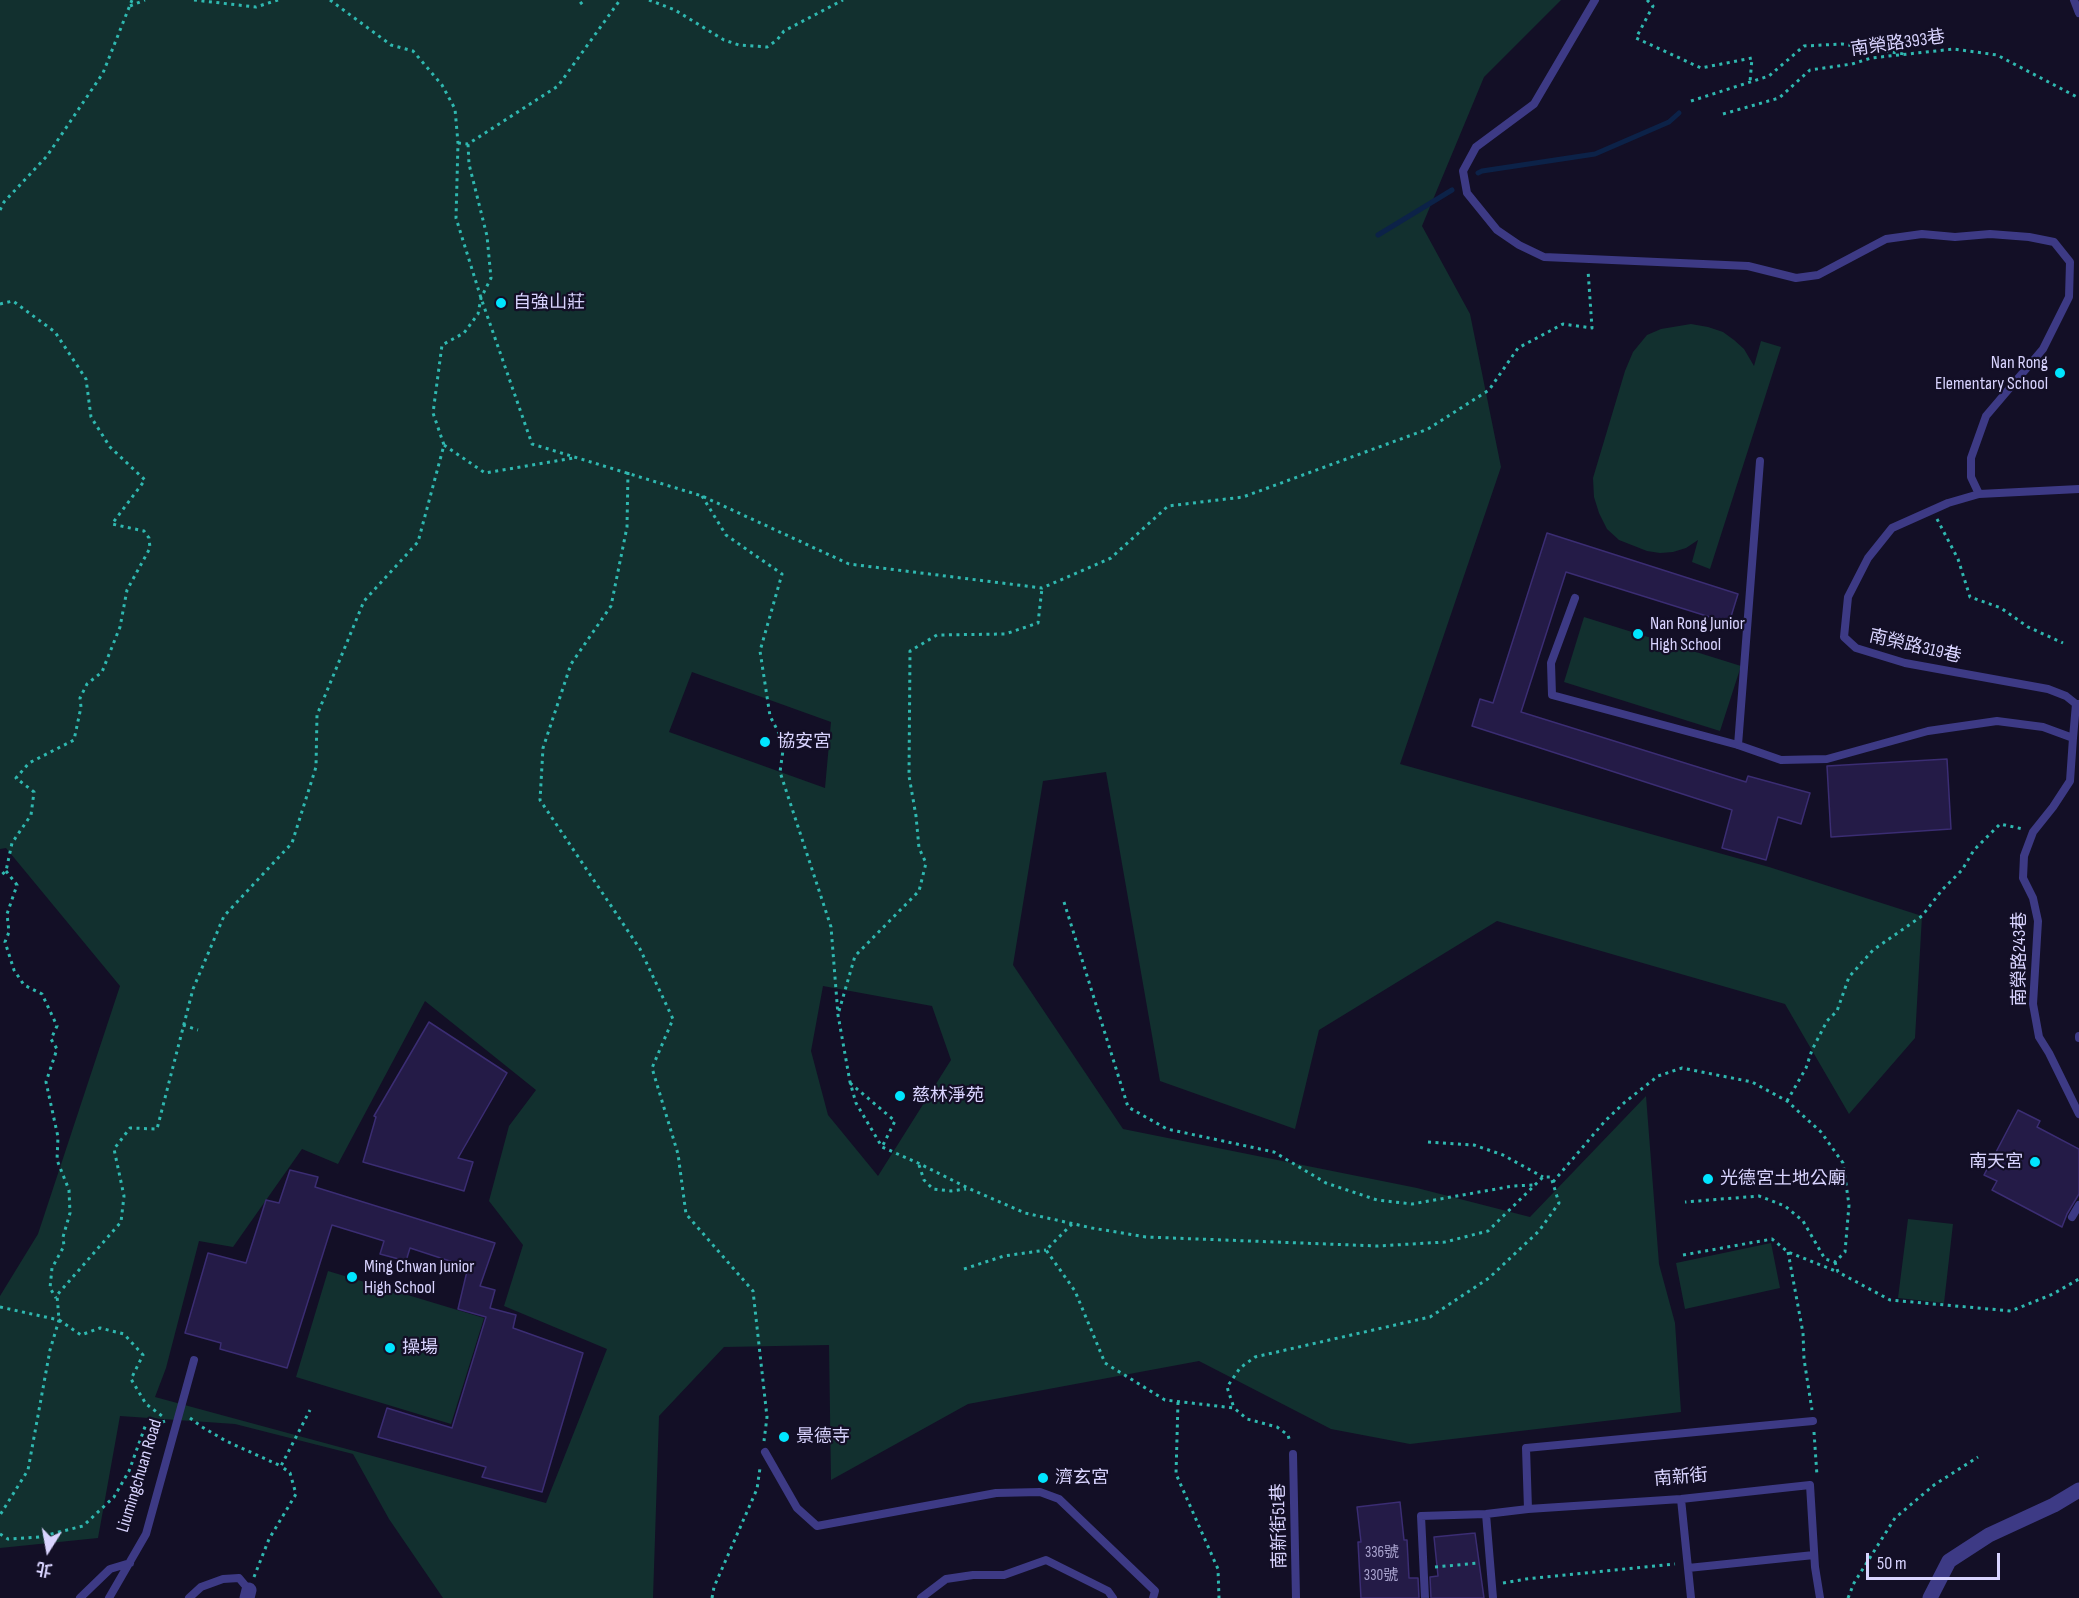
<!DOCTYPE html>
<html>
<head>
<meta charset="utf-8">
<style>
	body { margin:0 }
	#map { position:relative; width:2079px; height:1598px; overflow:hidden; background:#130f26; font-family:"Sofia Sans Condensed","Noto Sans TC",sans-serif }
	canvas { display:block }
	.north { position:absolute; left:18px; top:1520px; width:60px; height:60px; -webkit-text-stroke:4px #130f26; paint-order:stroke; rotate:191deg; font-size:16px; font-weight:700; line-height:24px; text-align:center; color:#d9d4ff }
	.north::after { content:''; display:block; margin:auto; width:21px; height:27px; background:#d9d4ff; clip-path:polygon(50% 0,100% 100%,50% 72%,0 100%) }
	.scale { position:absolute; left:1866px; top:1553px; width:134px; height:27px; box-sizing:border-box; border:3px solid #d9d4ff; border-top:0; padding-left:8px; font-size:18px; line-height:21px; white-space:nowrap; color:#d9d4ff; -webkit-text-stroke:4px #130f26; paint-order:stroke }
</style>
</head>
<body>
<div id="map">
<canvas width="2079" height="1598"></canvas>
<div class="north">北</div>
<div class="scale">50 m</div>
</div>
<script>
const g = document.querySelector('canvas').getContext('2d');
g.lineJoin = 'round';
function fill(path, color) { g.fillStyle = color; g.fill(path, 'evenodd'); }
const toPath = rows => new Path2D(rows.map(r => 'M' + r).join(''));
function stroke(path, color, width, dash) { g.strokeStyle = color; g.lineWidth = width; g.lineCap = dash ? 'butt' : 'round'; g.setLineDash(dash || []); g.stroke(path); }
function write(font, color, halo, rows, align = 'center') {
  g.font = font + ' "Sofia Sans Condensed","Noto Sans TC",sans-serif'; g.lineWidth = 4.5; g.setLineDash([]); g.textBaseline = 'middle'; g.strokeStyle = halo; g.fillStyle = color; for (const [text, x, y, turn = 0] of rows) {
    g.save(); g.translate(x, y); g.rotate((+turn || 0) * Math.PI / 180); g.textAlign = isNaN(turn) ? turn : align; if (halo) g.strokeText(text, 0, 0); g.fillText(text, 0, 0); g.restore();
  }
}
fill(toPath([
	[0,0,1561,0,1484,77,1422,226,1470,314,1501,467,1400,764,1769,867,1922,916,1915,1038,1849,1114,1785,1004,1497,921,1319,1030,1295,1129,1160,1081,1106,772,1043,781,1013,965,1123,1129,1417,1188,1530,1217,1646,1096,1659,1264,1675,1323,1681,1412,1410,1444,1331,1429,1199,1361,968,1404,831,1480,829,1345,724,1347,659,1416,653,1598,443,1598,389,1519,353,1454,235,1424,120,1416,98,1538,0,1548,0,1296,38,1234,120,986,6,848,0,849],
	[692,672,831,722,825,788,669,732],
	[823,986,932,1006,951,1060,878,1176,828,1115,811,1051],
	[425,1001,536,1090,509,1126,489,1201,523,1245,504,1306,607,1349,546,1503,155,1397,166,1368,199,1241,233,1247,302,1149,338,1164],
	[1691,324,1708,327,1723,332,1734,340,1744,349,1754,366,1761,341,1781,347,1710,569,1692,562,1698,540,1686,548,1673,552,1660,553,1647,551,1619,540,1607,529,1599,513,1594,497,1593,478,1625,371,1633,352,1647,335,1661,329],
	[1584,617,1741,666,1720,731,1564,682],
	[1908,1219,1953,1224,1944,1303,1898,1298],
	[1771,1243,1780,1288,1685,1309,1676,1263],
	[328,1271,484,1318,451,1424,296,1377]
]), '#12302f');
stroke(toPath([
	[1478,173,1482,171,1595,154,1669,122,1679,113],
	[1378,235,1452,190]
]), '#0c2248', 5);
const building = toPath([
	[1547,533,1738,594,1729,623,1566,572,1521,712,1746,782,1748,776,1810,793,1801,824,1778,817,1766,860,1722,848,1732,810,1472,726,1480,699,1493,703,1547,533],
	[1947,759,1951,829,1831,837,1827,766,1947,759],
	[429,1022,507,1073,458,1158,473,1162,464,1191,363,1162,376,1117,374,1116,429,1022],
	[2018,1110,2040,1121,2037,1127,2079,1149,2079,1194,2067,1214,2062,1227,1992,1190,1997,1181,1984,1175,2018,1110],
	[290,1170,318,1177,315,1187,495,1243,480,1286,495,1290,490,1308,516,1315,513,1328,583,1353,542,1492,482,1477,486,1467,378,1437,387,1408,452,1428,486,1317,458,1309,468,1267,410,1248,406,1261,380,1254,384,1241,332,1225,287,1368,220,1349,221,1343,185,1333,208,1253,246,1263,266,1200,279,1203,290,1170],
	[1400,1502,1404,1540,1407,1540,1409,1578,1418,1578,1419,1598,1361,1598,1358,1542,1361,1542,1357,1507,1400,1502],
	[1475,1533,1484,1598,1431,1598,1430,1577,1438,1576,1434,1537,1475,1533]
]);
fill(building, '#241b47');
stroke(building, '#3b2d73', 1.5);
stroke(toPath([
	[194,0,256,7,278,0],
	[330,0,391,45,413,51,442,85,455,109,458,143,456,218,481,298,532,444,702,496,849,564,1042,588,1111,558,1168,506,1243,497,1428,429,1489,390,1518,348,1563,324,1592,328,1588,270],
	[649,0,675,10,724,40,739,45,767,47,777,40,784,31,843,0],
	[1647,0,1653,6,1636,38,1701,68,1752,58,1750,82],
	[580,4,585,0],
	[130,6,145,0],
	[1691,101,1769,76,1804,46,1842,44,1904,54],
	[1723,114,1779,98,1810,70,1852,64,1871,58,1954,49,1997,55,2079,98],
	[458,143,468,144,558,86,620,0],
	[0,210,4,202,47,156,103,73,132,0],
	[0,304,13,301,55,332,86,379,91,417,110,447,145,480,112,524,144,531,149,538,150,548,127,590,120,627,102,672,87,684,80,698,81,707,74,740,29,763,16,778,34,792,31,815,12,843,6,871,0,876],
	[444,445,485,473,574,458],
	[628,472,627,527,611,606,571,664,543,748,540,800,640,949,673,1019,652,1068,678,1154,686,1214,753,1291,767,1417,764,1441],
	[702,496,726,535,782,574,760,651,770,716,784,743,780,772,831,927,838,1015,850,1082,856,1103,882,1147,918,1163,968,1188,1025,1213,1092,1228,1146,1237,1378,1246,1445,1242,1488,1231,1543,1177,1551,1177,1559,1203,1539,1231,1489,1278,1430,1317,1255,1357,1240,1368,1227,1387,1234,1408],
	[1937,519,1958,559,1970,597,2001,608,2028,627,2063,643],
	[6,871,17,885,7,914,9,932,5,942,14,970,24,985,42,994,57,1026,51,1039,57,1049,46,1082,58,1137,57,1160,69,1190,70,1213,63,1237,64,1246,52,1268,50,1288,56,1298],
	[1064,902,1128,1107,1167,1129,1274,1152,1326,1183,1377,1200,1412,1204,1513,1186,1533,1185],
	[839,1011,855,956,919,891,926,863,919,848,916,816,909,776,910,651,937,635,1005,634,1038,623,1042,588],
	[183,1025,198,1030],
	[850,1083,895,1121,882,1147],
	[1787,1101,1806,1068,1812,1050,1827,1021,1837,1011,1849,977,1873,950,1922,916,1942,890,1962,870,1974,850,2000,824,2023,829],
	[1428,1142,1474,1145,1503,1155,1543,1177],
	[919,1165,924,1180,933,1189,951,1191,966,1189],
	[1553,1182,1605,1121,1625,1102,1658,1076,1682,1068,1752,1082,1787,1101,1821,1132,1843,1163,1849,1205,1845,1252,1835,1262,1825,1259,1803,1221,1785,1206,1759,1196,1685,1202],
	[1072,1224,1046,1250,1075,1291,1105,1363,1165,1400,1234,1408,1247,1419,1277,1427,1288,1435,1290,1442],
	[1788,1252,1803,1333,1804,1359,1812,1410],
	[1683,1255,1772,1239,1788,1252,1838,1272],
	[1835,1262,1838,1272,1890,1300,2011,1311,2053,1294,2079,1279],
	[964,1269,1004,1256,1046,1250],
	[0,1307,59,1320,50,1350,28,1470,0,1515],
	[1178,1402,1176,1474,1218,1569,1219,1598],
	[190,1418,202,1427,226,1441,281,1466],
	[164,1423,162,1416,146,1404,131,1379,143,1355,124,1334,100,1328,81,1335,59,1320,57,1295,121,1222,124,1196,114,1149,130,1128,157,1129,193,989,224,916,292,843,316,767,317,715,364,601,418,542,444,445,433,413,442,345,464,333,478,314,481,298,491,278,487,236,469,164,468,144],
	[1814,1432,1817,1476],
	[0,1534,8,1539,39,1537,83,1526,114,1497,129,1471,146,1424],
	[1435,1567,1479,1563],
	[254,1577,269,1539,296,1494,290,1473,281,1466,310,1410],
	[1503,1583,1526,1579,1675,1564],
	[712,1598,714,1587,757,1489,760,1468],
	[1848,1598,1854,1583,1895,1518,1934,1485,1978,1457]
]), '#2fb8b0', 3, [3, 4.5]);
stroke(toPath([
	[1595,0,1534,104,1476,147,1463,171,1467,193,1497,230,1519,245,1544,257,1748,266,1796,278,1818,275,1886,239,1922,234,1955,237,1990,234,2029,237,2054,242,2070,262,2069,297,2043,349,1986,416,1971,458,1971,477,1979,494],
	[2074,0,2079,13],
	[2079,489,1979,494,1948,503,1892,528,1868,558,1848,597,1844,637,1856,648,1905,663,2048,689,2066,696,2076,704,2079,704],
	[1575,598,1551,663,1552,695,1738,745,1781,760,1827,759,1928,731,1997,721,2043,727,2073,738,2076,704],
	[2073,738,2070,781,2053,807,2033,832,2024,856,2023,878,2033,898,2038,921,2033,1004,2039,1037,2049,1053,2079,1114],
	[1738,745,1760,461],
	[2079,1036,2079,1038],
	[2072,1217,2079,1205],
	[765,1452,797,1508,817,1526,996,1493,1040,1492,1059,1499,1155,1591,1153,1598],
	[1293,1454,1296,1598],
	[1681,1499,1691,1598],
	[1528,1509,1526,1448,1813,1421],
	[1486,1514,1493,1598],
	[1688,1568,1814,1555],
	[80,1598,110,1569,130,1563],
	[109,1598,146,1534,194,1360],
	[189,1598,201,1587,223,1579,239,1578,249,1590],
	[921,1598,946,1579,973,1575,1004,1575,1046,1560,1108,1591,1113,1598],
	[1425,1598,1421,1516,1486,1514,1528,1509,1681,1499,1810,1485,1815,1567,1820,1598]
]), '#3d3a85', 8);
stroke(toPath([
	[247,1598,249,1590],
	[1930,1598,1949,1561,1989,1535,2054,1505,2079,1490]
]), '#3d3a85', 15);
for (const [x, y, r, color] of [
	[501,303,6,"#00e5ff"],
	[2060,373,6,"#00e5ff"],
	[1638,634,6,"#00e5ff"],
	[765,742,6,"#00e5ff"],
	[900,1096,6,"#00e5ff"],
	[2035,1162,6,"#00e5ff"],
	[1708,1179,6,"#00e5ff"],
	[352,1277,6,"#00e5ff"],
	[390,1348,6,"#00e5ff"],
	[784,1437,6,"#00e5ff"],
	[1043,1478,6,"#00e5ff"]
]) { const dot = new Path2D(); dot.arc(x, y, r, 0, 2 * Math.PI); g.fillStyle = color; g.fill(dot); stroke(dot, '#130f26', 2); }
write('15px', '#aca6d1', null, [
	["336號",1382,1553],
	["330號",1381,1576]
]);
write('18px', '#d9d4ff', '#130f26', [
	["南榮路393巷",1898,44,-8],
	["南榮路319巷",1915,647,13],
	["南榮路243巷",2020,959,-90],
	["Liumingchuan Road",140,1476,-73],
	["南新街",1681,1478,-5],
	["南新街51巷",1280,1526,-91]
]);
write('18px', '#d9d4ff', '#130f26', [
	["自強山莊",513,303],
	["Nan Rong",2048,363,"right"],
	["Elementary School",2048,384,"right"],
	["Nan Rong Junior",1650,624],
	["High School",1650,645],
	["協安宮",777,742],
	["慈林淨苑",912,1096],
	["南天宮",2023,1162,"right"],
	["光德宮土地公廟",1720,1179],
	["Ming Chwan Junior",364,1267],
	["High School",364,1288],
	["操場",402,1348],
	["景德寺",796,1437],
	["濟玄宮",1055,1478]
], 'left');
</script>
</body>
</html>
